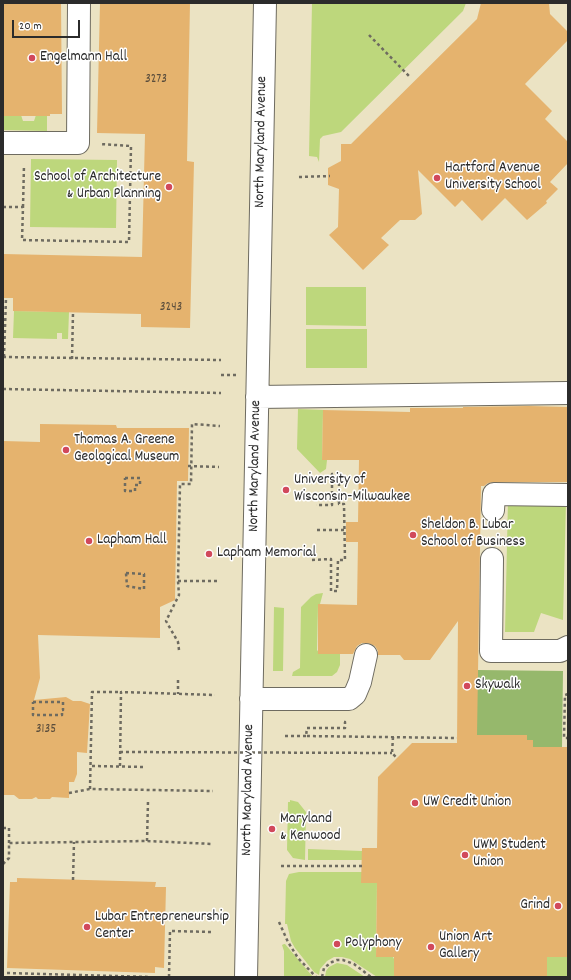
<!DOCTYPE html>
<html>
<head>
<meta charset="utf-8">
<style>
	body { margin:0 }
	#map { position:relative; width:571px; height:980px; overflow:hidden; background:#ebe3c3; font-family:Dekko,sans-serif }
	canvas { display:block }
	.frame { position:absolute; inset:0; border:4px solid #2b2b2b; pointer-events:none }
	.scale { position:absolute; left:12px; top:20px; width:68px; height:18px; box-sizing:border-box; border:2px solid #2b2b2b; border-top:0; padding-left:5px; font-size:12px; line-height:14px; white-space:nowrap; color:#2b2b2b; -webkit-text-stroke:3px #fff; paint-order:stroke }
</style>
</head>
<body>
<div id="map">
<canvas width="571" height="980"></canvas>
<div class="frame"></div>
<div class="scale">20 m</div>
</div>
<script>
const g = document.querySelector('canvas').getContext('2d');
g.lineJoin = 'round';
function fill(path, color) { g.fillStyle = color; g.fill(path, 'evenodd'); }
const toPath = rows => new Path2D(rows.map(r => 'M' + r).join(''));
function stroke(path, color, width, dash) { g.strokeStyle = color; g.lineWidth = width; g.lineCap = dash ? 'butt' : 'round'; g.setLineDash(dash || []); g.stroke(path); }
function write(font, color, halo, rows, align = 'center') {
  g.font = font + ' Dekko,sans-serif'; g.lineWidth = 3; g.setLineDash([]); g.textBaseline = 'middle'; g.strokeStyle = halo; g.fillStyle = color; for (const [text, x, y, turn = 0] of rows) {
    g.save(); g.translate(x, y); g.rotate((+turn || 0) * Math.PI / 180); g.textAlign = isNaN(turn) ? turn : align; if (halo) g.strokeText(text, 0, 0); g.fillText(text, 0, 0); g.restore();
  }
}
fill(toPath([
	[312,3,466,3,463,11,341,132,323,136,320,139,319,162,317,157,309,156],
	[3,115,21,115,23,121,34,121,36,115,47,115,47,131,3,130],
	[31,159,117,160,116,228,30,227],
	[306,287,366,287,366,326,306,325],
	[14,311,69,312,68,339,62,339,62,333,57,333,57,339,13,338],
	[306,329,367,329,367,368,306,368],
	[298,409,324,410,323,412,322,459,327,460,326,469,320,473,297,449],
	[508,500,566,501,563,620,541,613,534,632,505,632],
	[323,593,320,604,318,606,317,650,320,654,340,654,340,665,337,672,332,676,292,676,293,672,300,668,301,607,311,597,316,594],
	[274,607,284,608,283,671,273,671],
	[290,800,298,802,306,812,305,860,293,858,287,850,288,802,290,802],
	[308,849,362,851,362,860,308,860],
	[299,872,362,872,362,883,377,883,376,957,393,957,394,959,394,977,377,977,350,959,342,957,334,957,327,961,320,969,319,975,314,972,295,948,291,941,287,924,285,924,286,881,289,874],
	[284,944,285,944,313,977,284,977,284,951,282,945],
	[547,957,568,957,568,977,547,977],
	[337,963,347,965,365,977,325,977,326,971,329,967]
]), '#bdd77c');
fill(toPath([
	[478,670,563,671,562,747,533,747,533,740,527,740,527,735,507,735,507,739,470,739]
]), '#96b86c');
fill(toPath([
	[3,3,61,3,62,114,50,114,50,116,3,116],
	[100,3,190,3,187,161,194,162,190,328,141,327,141,314,13,311,13,298,3,298,3,254,142,257,145,134,97,133],
	[481,3,549,3,550,14,568,32,568,40,525,84,552,111,545,119,568,142,568,163,550,182,558,189,546,201,547,203,527,220,505,198,482,221,462,200,455,207,418,170,422,214,415,220,400,220,381,238,389,245,363,270,329,235,338,227,339,189,328,185,328,168,341,161,341,144,351,144,477,19],
	[529,406,568,407,567,482,494,482,488,483,484,486,481,486,477,735,527,735,527,740,533,740,533,747,568,747,568,957,547,957,547,977,394,977,394,957,376,957,377,883,361,883,362,848,377,848,378,777,412,743,457,743,458,621,430,660,404,660,400,655,378,655,378,651,375,646,368,643,362,643,357,646,353,654,318,654,318,604,357,605,358,542,346,542,346,522,358,522,359,460,322,460,323,410,410,412,410,408,463,408,463,407],
	[40,424,116,425,117,428,189,428,188,481,177,481,175,600,160,607,160,638,38,635,40,678,34,700,66,697,73,701,81,701,90,704,87,753,77,752,77,774,74,782,69,782,69,798,52,797,50,799,38,799,36,797,32,799,19,799,14,795,3,795,3,441,40,442],
	[17,878,156,882,155,887,166,887,164,968,155,967,155,973,7,968,10,882,17,882]
]), '#e5b36e');
const minor = toPath([
	[3,143,78,143,79,3],
	[257,397,568,393],
	[493,510,494,494,568,495],
	[492,559,491,651,560,651,568,647],
	[251,699,349,699,355,694,360,682,366,655],
	[246,977,265,3]
]);
stroke(minor, '#6e6b60', 24);
stroke(toPath([
	[369,35,409,76],
	[299,177,330,176],
	[3,207,23,207,22,240,129,242,131,146,100,144],
	[23,207,24,165],
	[3,357,221,360],
	[4,357,6,298],
	[72,359,73,313],
	[221,375,236,375],
	[3,389,221,393],
	[188,466,219,467],
	[125,478,140,478,140,485,135,485,135,491,125,491,125,478],
	[317,530,346,530],
	[312,560,331,559,331,591,337,591,338,560,345,560,344,504,339,504,339,474,332,474,332,505,316,505],
	[126,573,144,574,144,589,127,586,126,573],
	[178,581,217,581],
	[179,650,178,642,166,621,179,595,178,581,180,484,191,484,192,424,220,426],
	[178,680,178,694],
	[568,694,565,695,564,738,568,738],
	[33,702,63,702,63,710,62,710,62,715,33,715,33,702],
	[344,722,345,722,345,728,307,728,306,736,457,738],
	[285,736,306,736],
	[393,737,392,753,397,758],
	[92,766,145,767],
	[120,766,121,692,215,695],
	[90,789,92,692,121,692],
	[69,793,90,789,213,791],
	[3,828,9,828,9,843],
	[147,841,148,801],
	[3,864,9,858,9,843,147,841,213,844],
	[281,866,362,866],
	[73,880,74,842],
	[279,922,288,942,298,958,316,977],
	[7,973,151,977],
	[169,977,170,931,212,932],
	[322,977,324,968,332,962,337,960,343,960,354,964,371,977]
]), '#6e6b60', 2.5, [3, 3]);
stroke(minor, '#fff', 22);
stroke(toPath([
	[120,752,392,753]
]), '#6e6b60', 2.5, [3, 3]);
for (const [x, y, r, color] of [
	[32,58,4,"#d1495b"],
	[437,178,4,"#d1495b"],
	[169,187,4,"#d1495b"],
	[66,450,4,"#d1495b"],
	[286,490,4,"#d1495b"],
	[413,535,4,"#d1495b"],
	[89,541,4,"#d1495b"],
	[209,554,4,"#d1495b"],
	[467,686,4,"#d1495b"],
	[415,803,4,"#d1495b"],
	[272,829,4,"#d1495b"],
	[465,855,4,"#d1495b"],
	[558,906,4,"#d1495b"],
	[87,927,4,"#d1495b"],
	[337,944,4,"#d1495b"],
	[431,947,4,"#d1495b"]
]) { const dot = new Path2D(); dot.arc(x, y, r, 0, 2 * Math.PI); g.fillStyle = color; g.fill(dot); stroke(dot, '#fff', 1.5); }
write('13px', '#5a4d3c', null, [
	["3273",156,80],
	["3243",171,308],
	["3135",46,730]
]);
write('15px', '#2b2b2b', '#fff', [
	["Engelmann Hall",40,58],
	["Hartford Avenue",445,169],
	["University School",445,186],
	["School of Architecture",161,178,"right"],
	["& Urban Planning",161,195,"right"],
	["Thomas A. Greene",74,441],
	["Geological Museum",74,458],
	["University of",294,481],
	["Wisconsin-Milwaukee",294,498],
	["Sheldon B. Lubar",421,526],
	["School of Business",421,543],
	["Lapham Hall",97,541],
	["Lapham Memorial",217,554],
	["Skywalk",475,686],
	["UW Credit Union",423,803],
	["Maryland",280,820],
	["& Kenwood",280,837],
	["UWM Student",473,846],
	["Union",473,863],
	["Grind",550,906,"right"],
	["Lubar Entrepreneurship",95,918],
	["Center",95,935],
	["Union Art",439,938],
	["Gallery",439,955],
	["Polyphony",345,944]
], 'left');
write('15px', '#2b2b2b', '#fff', [
	["North Maryland Avenue",262,142,-89],
	["North Maryland Avenue",256,466,-89],
	["North Maryland Avenue",249,790,-89]
]);
</script>
</body>
</html>
